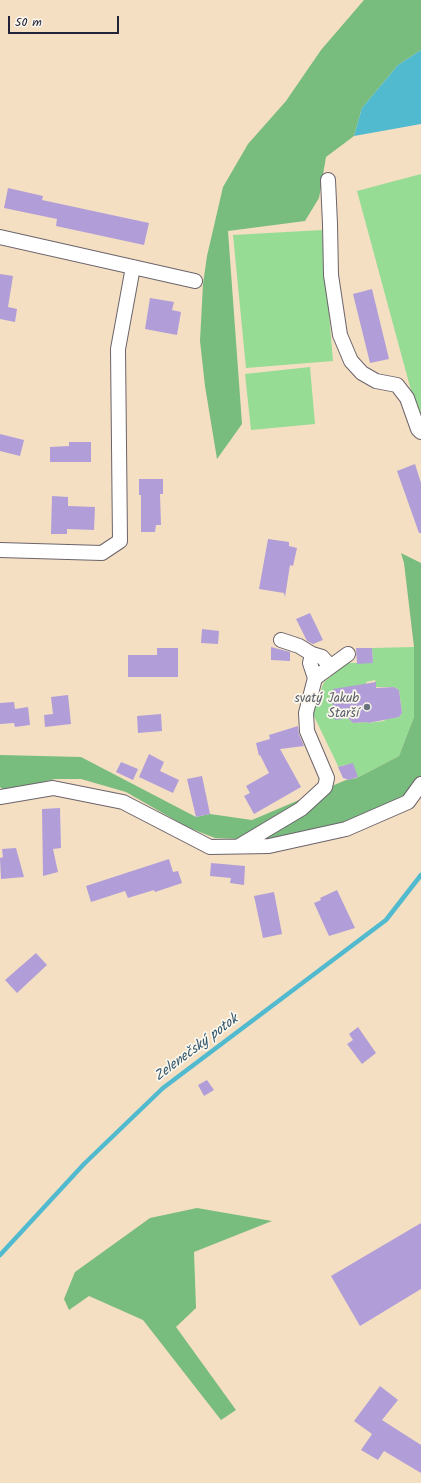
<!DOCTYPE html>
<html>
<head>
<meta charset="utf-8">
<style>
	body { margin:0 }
	#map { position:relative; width:421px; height:1483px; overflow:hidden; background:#f4dfc3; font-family:Kalam,sans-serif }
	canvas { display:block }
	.scale { position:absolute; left:8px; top:16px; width:111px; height:18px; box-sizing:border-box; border:2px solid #22223b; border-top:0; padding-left:5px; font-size:12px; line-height:14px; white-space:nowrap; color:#22223b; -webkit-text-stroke:3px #fbf7ec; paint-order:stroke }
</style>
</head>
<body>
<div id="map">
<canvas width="421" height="1483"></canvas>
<div class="scale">50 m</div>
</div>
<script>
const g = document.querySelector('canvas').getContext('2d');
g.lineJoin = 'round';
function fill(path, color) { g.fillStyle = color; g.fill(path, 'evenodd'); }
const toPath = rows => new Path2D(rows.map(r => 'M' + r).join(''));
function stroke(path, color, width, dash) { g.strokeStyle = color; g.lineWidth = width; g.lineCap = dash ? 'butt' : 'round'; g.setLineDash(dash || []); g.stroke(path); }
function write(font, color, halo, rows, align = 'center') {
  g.font = font + ' Kalam,sans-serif'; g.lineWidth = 3.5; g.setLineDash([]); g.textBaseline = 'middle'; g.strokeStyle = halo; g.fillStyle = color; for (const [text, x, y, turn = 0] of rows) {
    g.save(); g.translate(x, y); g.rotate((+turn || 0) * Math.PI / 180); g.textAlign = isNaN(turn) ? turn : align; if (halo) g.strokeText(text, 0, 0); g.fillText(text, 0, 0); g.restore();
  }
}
fill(toPath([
	[421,174,421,419,419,420,357,191],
	[322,230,333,361,246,368,233,235],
	[310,367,315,424,251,430,245,374],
	[414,647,414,717,399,756,357,778,353,764,340,766,339,768,312,712,324,682,347,663,373,663,372,648],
	[375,680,376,687,394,687,399,690,402,713,399,717,386,719,384,721,368,723,367,722,353,723,348,718,334,698,366,688,366,682]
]), '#96dc95');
fill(toPath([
	[364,0,421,0,421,50,398,65,362,108,354,136,326,157,319,198,305,221,228,231,242,424,217,459,205,386,200,341,203,284,207,256,223,187,248,144,286,101,321,50],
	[401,553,421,563,421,776,406,794,371,813,333,826,265,840,215,838,187,827,126,792,81,779,55,779,5,791,0,787,0,755,81,757,196,817,210,814,252,820,346,780,357,778,399,756,414,717,414,647,404,563],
	[197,1208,272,1221,194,1252,196,1308,176,1327,236,1410,221,1420,143,1320,89,1296,69,1310,64,1299,75,1272,150,1218]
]), '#78bc7e');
fill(toPath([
	[421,50,421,124,354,136,362,108,398,65]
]), '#51bace');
stroke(toPath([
	[0,1255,84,1164,163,1088,386,920,421,875]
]), '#51bace', 4.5);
fill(toPath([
	[8,188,43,196,42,200,149,223,144,245,56,226,57,219,4,208],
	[0,274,13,276,8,307,17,309,15,322,0,319],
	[372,289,389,359,370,363,353,294],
	[150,298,174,302,172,310,181,312,177,335,145,329],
	[0,434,24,440,20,456,0,451],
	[69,442,91,442,91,462,50,462,50,447,69,446],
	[415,464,421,483,421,533,419,533,397,471],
	[139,479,163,479,163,494,160,494,161,525,156,525,155,532,141,532,141,495,139,495],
	[52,496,68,497,68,506,95,507,94,530,67,529,67,534,51,534],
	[268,539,289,542,289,546,297,548,293,566,290,565,285,597,284,593,259,589],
	[310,613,323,640,313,644,307,641,296,619],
	[202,629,219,631,218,644,201,643],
	[271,647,290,652,290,661,271,660],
	[157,648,178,648,178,677,128,677,128,655,157,655],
	[356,648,372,648,373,663,357,664],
	[376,682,376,688,394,687,399,690,402,713,399,717,368,723,367,722,353,723,348,718,335,720,332,700,334,698,333,689],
	[68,695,71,724,45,727,44,715,53,714,51,697],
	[14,702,15,709,28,707,30,725,15,727,14,723,0,724,0,703],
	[161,714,162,731,138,733,137,716],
	[298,726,299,734,304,746,280,749,301,787,254,814,244,796,250,793,246,786,269,773,260,755,259,756,256,743,270,739,269,735],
	[149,754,164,762,160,771,179,780,173,793,139,777],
	[121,762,138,769,133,780,116,772],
	[353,763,358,777,349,780,343,778,338,767],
	[202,776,210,814,196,817,187,779],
	[60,808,61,848,53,849,58,872,43,876,42,809],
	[16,848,24,877,1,879,0,858,3,857,2,849],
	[169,859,173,872,178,871,182,883,155,892,154,890,128,898,125,891,91,902,86,886],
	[211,863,245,866,244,885,230,883,231,878,210,876],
	[337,890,355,928,329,936,314,903,321,900,320,898],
	[274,892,282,934,263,938,254,896],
	[36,953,47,965,17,993,5,980],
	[358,1027,376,1053,362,1064,347,1044,353,1040,349,1034],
	[207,1080,214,1090,204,1096,198,1085],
	[421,1223,421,1289,360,1326,331,1276],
	[380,1386,398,1400,382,1420,421,1445,421,1473,384,1451,378,1460,361,1450,372,1434,354,1421]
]), '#b19ed8');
const minor = toPath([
	[328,180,330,224,331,275,340,335,351,361,362,373,376,381,397,385,407,398,418,429,421,432],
	[0,237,195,281],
	[0,550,102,553,120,541,118,349,133,267],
	[281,640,299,646,312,654],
	[315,678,310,663,312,654,322,657,330,666],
	[0,797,53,788,123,802,210,847,269,846,346,829,408,802,421,784],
	[239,846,301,809,325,787,327,778,307,731,306,713,315,678,348,654]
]);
stroke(minor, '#6c646b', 16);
stroke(minor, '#fff', 14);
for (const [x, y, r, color] of [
	[367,707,4,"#6b7280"]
]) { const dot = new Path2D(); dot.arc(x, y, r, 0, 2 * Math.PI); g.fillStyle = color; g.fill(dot); stroke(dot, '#fbf7ec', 1.5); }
write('13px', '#5b616d', '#fbf7ec', [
	["svatý Jakub",359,700],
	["Starší",359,715]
], 'right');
write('italic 14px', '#32576e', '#fbf7ec', [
	["Zelenečský potok",197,1049,-37]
]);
</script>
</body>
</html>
